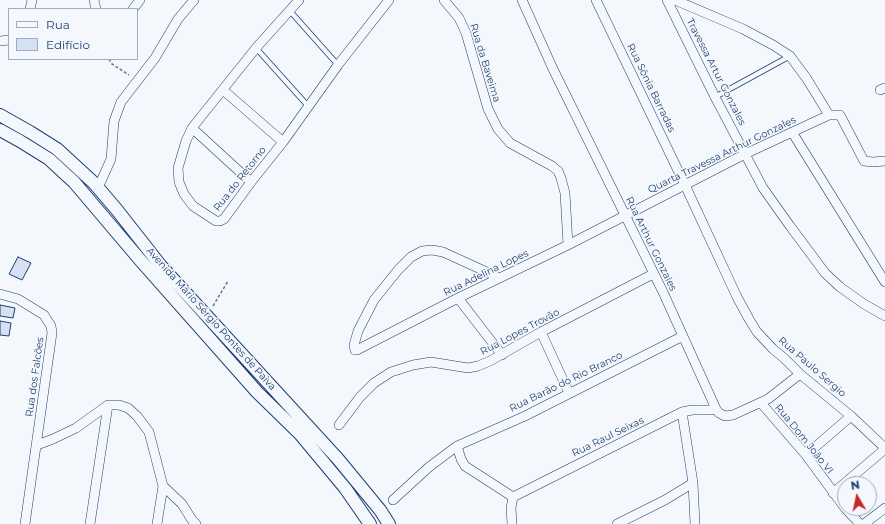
<!DOCTYPE html>
<html>
<head>
<meta charset="utf-8">
<style>
	body { margin:0 }
	#map { position:relative; width:885px; height:524px; overflow:hidden; background:#f4f7fb; font-family:Montserrat,sans-serif }
	canvas { display:block }
	.legend { position:absolute; left:8px; top:8px; width:130px; height:52px; box-sizing:border-box; background:#f4f7fb; border:1px solid #9eadc5; margin:0; padding:5px 7px; list-style:none; font-size:12px; color:#1d3f73 }
	.legend li { display:flex; align-items:center; gap:8px; height:20px }
	.legend b { width:20px; border:1px solid #9eadc5 }
	.north { position:absolute; left:837px; top:476px; width:40px; height:40px; box-sizing:border-box; background:#f4f7fb; border:1px solid #9eadc5; border-radius:50%; rotate:351deg; font-size:11px; font-weight:700; line-height:16px; text-align:center; color:#1d3f73 }
	.north::after { content:''; display:block; margin:auto; width:14px; height:18px; background:#c62828; clip-path:polygon(50% 0,100% 100%,50% 72%,0 100%) }
</style>
</head>
<body>
<div id="map">
<canvas width="885" height="524"></canvas>
<ul class="legend">
<li><b style="height:5px;background:#f4f7fb"></b>Rua</li>
<li><b style="height:11px;background:#d5e0f0"></b>Edifício</li>
</ul>
<div class="north">N</div>
</div>
<script>
const g = document.querySelector('canvas').getContext('2d');
g.lineJoin = 'round';
function fill(path, color) { g.fillStyle = color; g.fill(path, 'evenodd'); }
const toPath = rows => new Path2D(rows.map(r => 'M' + r).join(''));
function stroke(path, color, width, dash) { g.strokeStyle = color; g.lineWidth = width; g.lineCap = dash ? 'butt' : 'round'; g.setLineDash(dash || []); g.stroke(path); }
function write(font, color, halo, rows, align = 'center') {
  g.font = font + ' Montserrat,sans-serif'; g.lineWidth = 3; g.setLineDash([]); g.textBaseline = 'middle'; g.strokeStyle = halo; g.fillStyle = color; for (const [text, x, y, turn = 0] of rows) {
    g.save(); g.translate(x, y); g.rotate((+turn || 0) * Math.PI / 180); g.textAlign = isNaN(turn) ? turn : align; if (halo) g.strokeText(text, 0, 0); g.fillText(text, 0, 0); g.restore();
  }
}
const building = toPath([
	[18,257,31,263,22,280,9,274,18,257],
	[0,305,15,308,13,318,0,316,0,305],
	[0,321,11,323,9,336,0,335,0,321]
]);
fill(building, '#d5e0f0');
stroke(building, '#1d3f73', 1);
const lane = toPath([
	[290,11,338,65],
	[256,48,308,106],
	[715,97,790,56]
]);
const street = toPath([
	[94,0,96,9],
	[299,0,256,48,192,128,186,141,178,168,179,182,184,194,193,206,216,221,220,221,224,219,251,182,283,142,338,65,389,0],
	[444,0,459,18,466,33,488,109,498,129,510,143,552,166,558,171,561,178,565,193,568,245],
	[522,0,553,69,663,292,716,409,719,413,725,416,733,415,768,399,800,374],
	[596,0,685,185,737,297,749,319,757,332,773,349,784,358,800,374,851,416,885,448],
	[667,0,715,97,763,188,790,226,825,273,840,287,864,304,885,316],
	[675,0,743,29,773,45,790,56,807,79,829,115],
	[30,9,32,0],
	[133,9,140,0],
	[0,41,9,40],
	[223,90,283,142],
	[880,90,885,88],
	[192,128,251,182],
	[792,132,885,282],
	[98,188,111,159,114,121,121,102,155,58,178,19,194,0],
	[500,278,443,252,432,250,422,251,411,257,398,270,374,300,358,331,354,345,355,350,357,350,458,298,568,245,745,154,829,115,840,115,864,161,873,162,885,161],
	[0,294,18,299,44,315,51,326,52,333,25,524],
	[458,298,502,355],
	[541,332,569,393],
	[761,403,806,455,845,508],
	[682,412,693,483,695,524],
	[339,425,360,397,374,383,391,372,413,365,431,362,468,368,478,366,490,361,541,332,653,274],
	[37,445,53,439,76,428,108,405,119,405,128,408,137,416,149,432,163,486,182,504,192,520,196,524],
	[457,446,461,459,465,466,513,497],
	[806,455,851,416],
	[833,493,885,449],
	[513,497,682,412,692,410,710,410,716,409],
	[393,500,429,467,457,446,525,416,683,336],
	[845,508,860,524],
	[90,524,108,405],
	[157,524,163,486],
	[512,524,511,508,513,497],
	[617,524,665,500,693,483],
	[864,524,885,508]
]);
const secondary = toPath([
	[0,115,30,132,57,149,94,183,117,210,161,266,338,459,380,510,389,524],
	[0,130,20,141,49,159,74,182,141,261,257,392,300,434,345,488,370,524]
]);
stroke(lane, '#1d3f73', 6);
stroke(street, '#1d3f73', 10);
stroke(secondary, '#1d3f73', 14);
stroke(toPath([
	[109,59,112,64,129,75],
	[213,306,228,281]
]), '#5e769c', 1.5, [3, 2]);
stroke(lane, '#f4f7fb', 4.5);
stroke(street, '#f4f7fb', 9);
stroke(secondary, '#f4f7fb', 12);
write('10px', '#1d3f73', '#f4f7fb', [
	["Rua da Baveima",485,63,73],
	["Travessa Artur Gonzales",716,72,63],
	["Rua Sônia Barradas",651,88,64],
	["Quarta Travessa Arthur Gonzales",722,155,-26],
	["Rua do Retorno",240,179,-52],
	["Rua Arthur Gonzales",651,244,64],
	["Rua Adelina Lopes",486,273,-26],
	["Avenida Mário Sérgio Pontes de Paiva",211,319,48],
	["Rua Lopes Trovão",520,332,-28],
	["Rua Paulo Sergio",812,367,41],
	["Rua dos Falcões",35,377,-82],
	["Rua Barão do Rio Branco",566,382,-26],
	["Rua Raul Seixas",608,437,-26],
	["Rua Dom João VI",804,439,51]
]);
</script>
</body>
</html>
